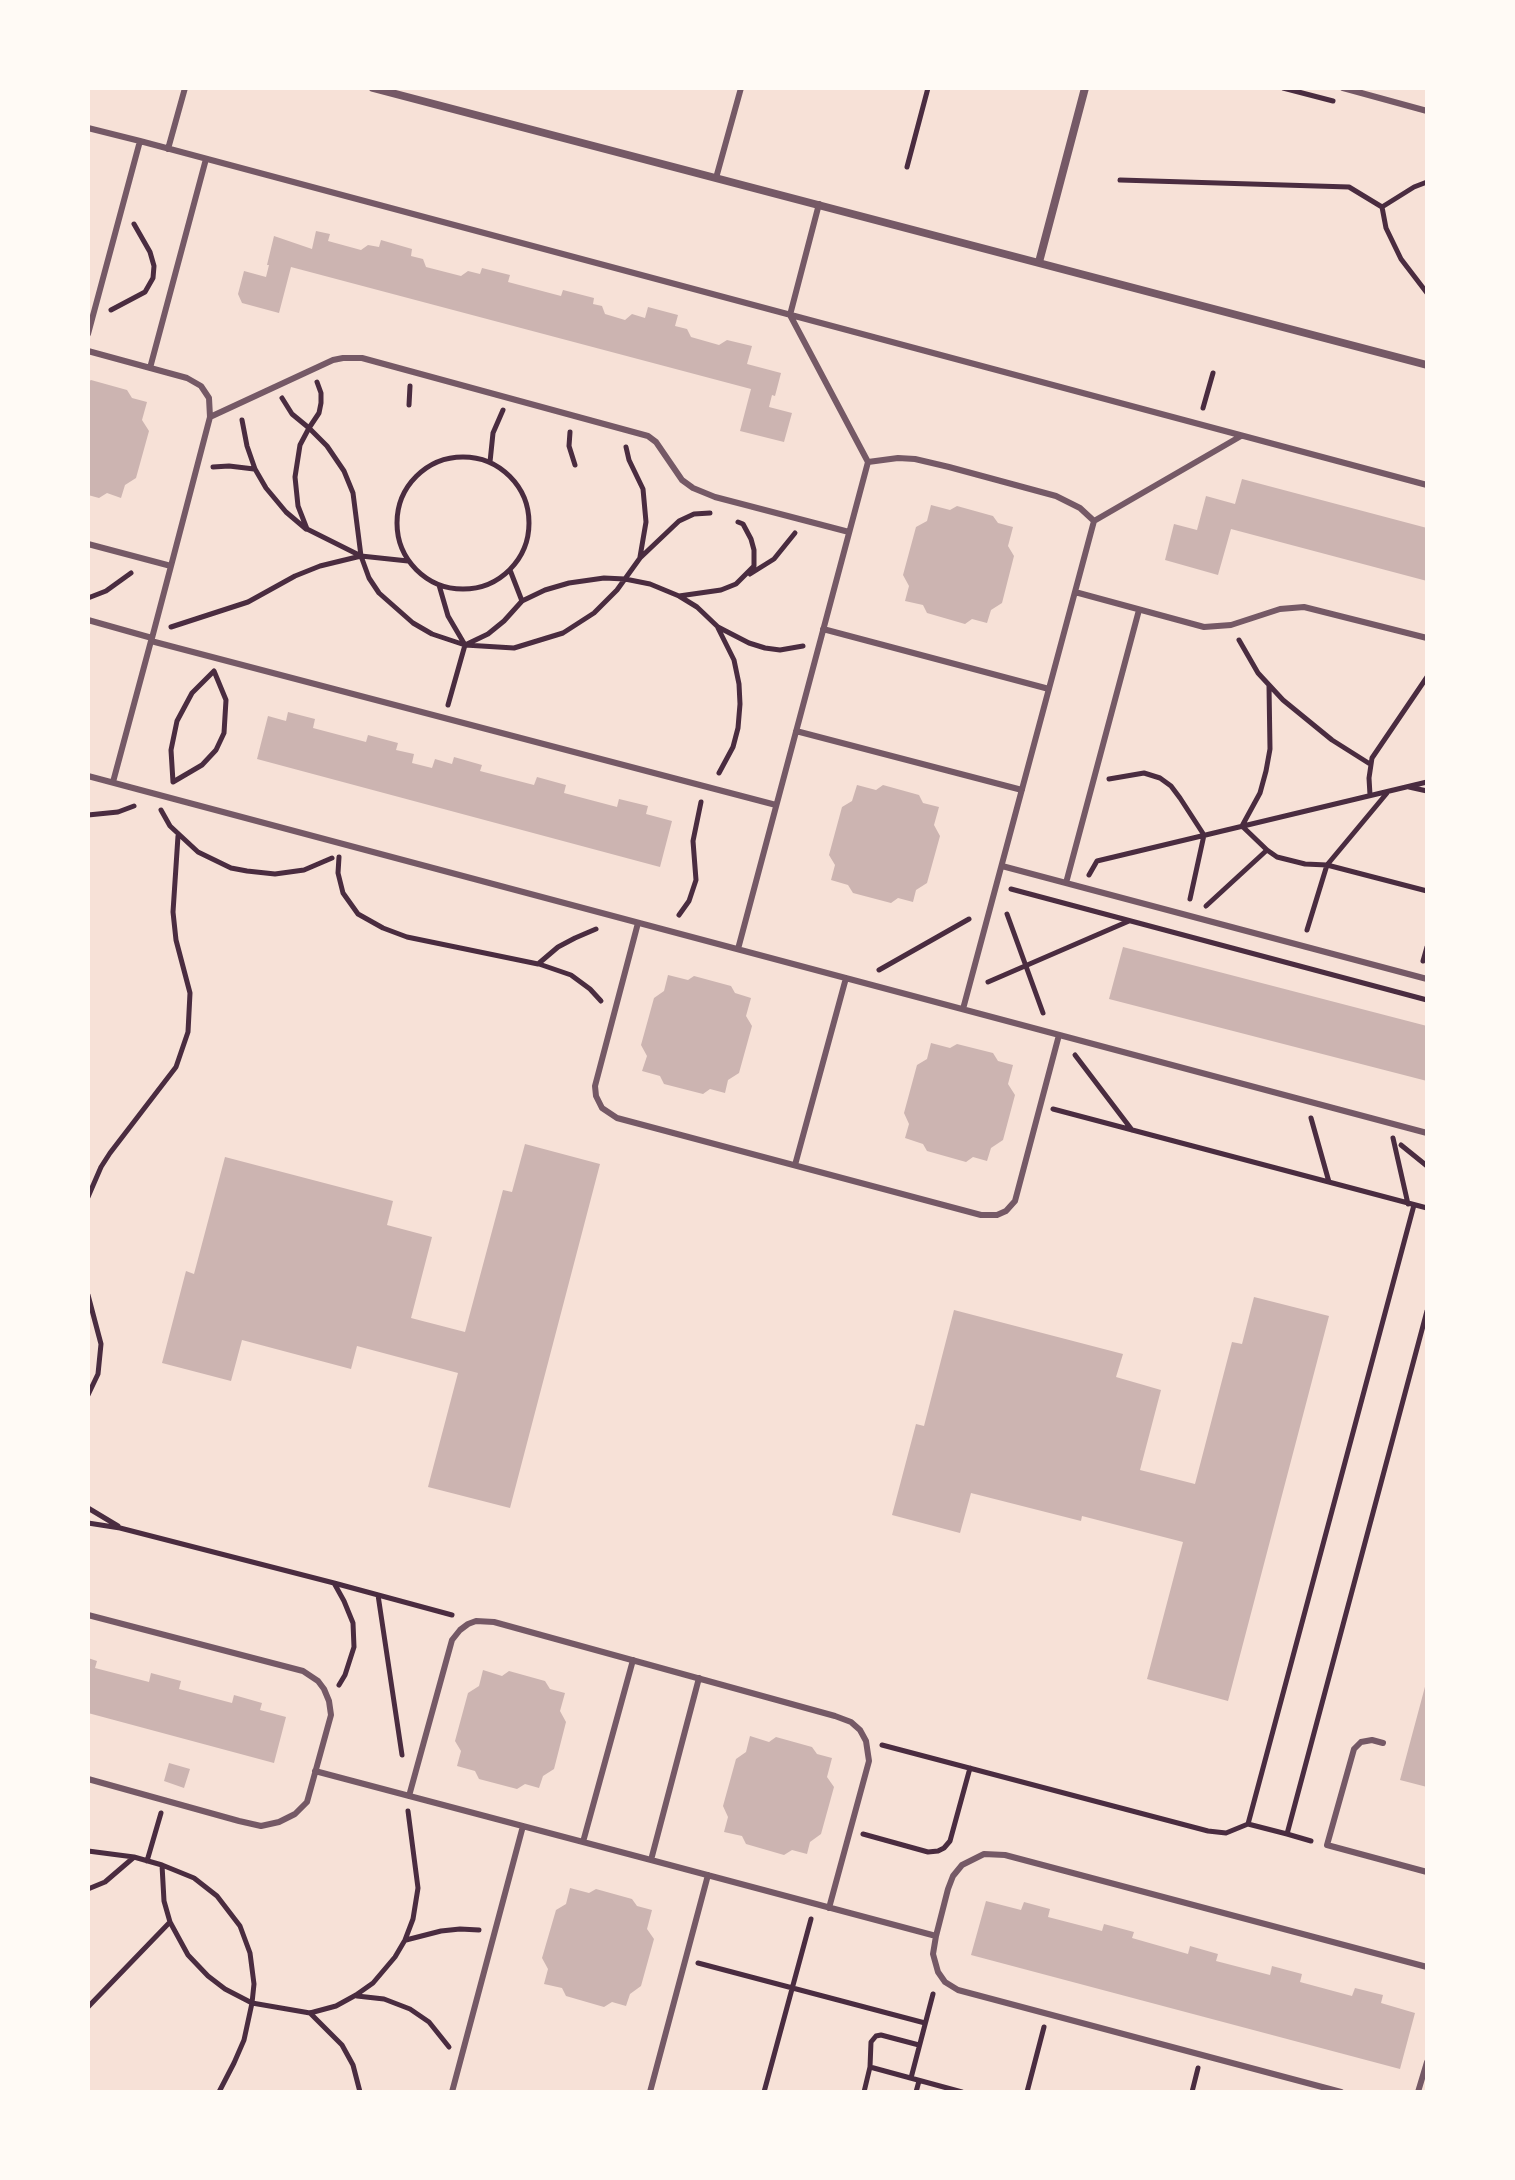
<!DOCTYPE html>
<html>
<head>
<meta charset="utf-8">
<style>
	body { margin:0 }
	#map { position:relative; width:1515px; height:2180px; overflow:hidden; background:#f7e1d7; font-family:Mulish,sans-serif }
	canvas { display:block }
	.frame { position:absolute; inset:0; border:90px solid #fffaf5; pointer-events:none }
</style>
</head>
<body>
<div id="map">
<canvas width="1515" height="2180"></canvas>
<div class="frame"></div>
</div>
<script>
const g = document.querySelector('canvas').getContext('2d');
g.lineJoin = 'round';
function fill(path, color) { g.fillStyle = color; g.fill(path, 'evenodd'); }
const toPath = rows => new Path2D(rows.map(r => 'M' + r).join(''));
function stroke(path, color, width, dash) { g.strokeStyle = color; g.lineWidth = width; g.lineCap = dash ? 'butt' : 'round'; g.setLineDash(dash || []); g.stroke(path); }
fill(toPath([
	[316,231,330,234,328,241,361,250,368,245,379,247,381,240,412,249,411,256,423,259,426,267,461,276,468,271,480,274,482,268,510,275,508,282,561,296,563,290,594,298,593,304,602,306,605,314,625,320,632,314,645,318,648,307,678,315,675,326,687,329,691,337,719,345,727,340,752,346,747,364,781,373,775,396,772,395,769,407,792,413,784,442,740,431,751,389,291,267,279,313,242,303,238,294,244,271,266,277,269,265,267,265,274,236,312,249],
	[91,380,127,390,132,398,147,402,142,420,149,431,136,478,125,485,121,498,107,493,99,498,88,495,88,382],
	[1242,479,1427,528,1427,581,1231,529,1218,575,1165,560,1174,524,1197,530,1206,496,1235,504],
	[931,505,950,510,957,506,993,516,998,523,1013,527,1008,546,1014,556,1002,603,991,610,987,623,972,619,965,624,927,613,923,605,905,601,909,586,903,575,916,527,927,521],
	[288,712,315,719,313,728,366,742,368,735,398,743,396,750,414,754,412,763,432,768,435,759,452,764,454,757,482,765,480,771,534,785,537,777,566,785,564,793,617,807,619,799,648,806,646,814,672,821,660,867,257,759,268,716,286,721],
	[857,785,876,790,883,785,919,795,923,803,939,807,934,825,940,836,927,883,916,890,913,902,898,898,891,903,853,893,848,885,831,880,835,865,829,855,842,807,852,801],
	[1123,947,1427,1026,1427,1081,1109,999],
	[668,975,688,980,694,976,731,986,735,993,751,998,746,1016,752,1026,739,1073,728,1080,725,1093,710,1089,703,1094,664,1084,660,1076,642,1071,647,1056,641,1045,654,998,664,991],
	[931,1043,950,1048,957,1044,993,1053,998,1061,1013,1065,1008,1084,1015,1095,1003,1140,991,1148,987,1161,973,1157,966,1162,927,1151,923,1144,905,1138,909,1124,904,1113,917,1065,927,1059],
	[525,1144,600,1164,510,1508,428,1487,458,1373,357,1346,351,1369,242,1340,231,1381,162,1363,186,1271,194,1274,225,1157,393,1201,387,1225,432,1237,411,1318,465,1332,503,1190,512,1192],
	[1254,1297,1329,1316,1228,1701,1147,1679,1183,1542,1082,1516,1081,1521,971,1493,960,1533,892,1515,916,1424,924,1426,954,1310,1123,1354,1116,1377,1161,1390,1140,1470,1195,1484,1232,1342,1242,1344],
	[88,1658,97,1661,95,1668,149,1682,151,1673,181,1681,179,1689,232,1703,234,1695,262,1703,260,1710,286,1717,274,1763,88,1713],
	[483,1670,502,1676,509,1671,545,1681,550,1689,565,1693,560,1711,566,1722,554,1769,543,1776,539,1788,525,1784,517,1789,479,1779,475,1771,457,1766,461,1751,455,1741,468,1693,479,1686],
	[1426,1683,1427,1683,1427,1787,1400,1780],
	[750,1736,769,1742,776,1737,812,1747,817,1754,832,1758,827,1777,834,1787,821,1834,810,1842,807,1854,792,1850,784,1855,746,1844,742,1836,724,1832,728,1817,723,1806,736,1759,746,1752],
	[169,1763,190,1769,184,1788,164,1781],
	[570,1888,589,1893,596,1889,632,1899,637,1906,652,1910,647,1929,654,1939,641,1986,630,1994,626,2006,612,2002,604,2007,566,1996,562,1988,544,1984,548,1969,542,1958,556,1910,566,1904],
	[986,1901,1021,1910,1024,1902,1050,1909,1048,1917,1102,1931,1104,1924,1134,1932,1132,1938,1188,1954,1190,1946,1218,1954,1216,1961,1270,1975,1272,1966,1302,1974,1300,1982,1352,1996,1355,1988,1383,1995,1381,2003,1415,2013,1400,2069,971,1955]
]), '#ccb4b1');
stroke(toPath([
	[1283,88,1333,101],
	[907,167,928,88],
	[1120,180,1349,187,1382,207,1414,187,1427,182],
	[1382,207,1386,228,1401,259,1427,293],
	[111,310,145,292,153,278,154,266,150,252,134,224],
	[282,398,292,414,309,428,300,445,295,477,298,506,307,529,361,556,408,561],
	[409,405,410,386],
	[1203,408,1213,373],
	[242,420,247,446,255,469,266,488,286,512,306,529],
	[570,432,569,446,575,465],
	[626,447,629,460,643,489,646,522,640,557],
	'397 523a66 66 0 1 1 132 0a66 66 0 1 1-132 0Z',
	[490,462,493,433,503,410],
	[213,467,229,466,254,469],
	[361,556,369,578,379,593,413,623,432,634,465,645,514,648,563,633,594,613,617,590,640,558,679,521,694,514,710,513],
	[510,570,522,601,545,590,569,583,604,578,625,579,650,584,679,596,697,607,718,627,749,643,765,648,780,650,803,646],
	[750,574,774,559,795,533],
	[439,585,448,616,465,645],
	[679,596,721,590,736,584,754,566,754,550,751,539,743,524,738,522],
	[88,598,106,591,131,573],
	[171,627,248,602,295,576,320,566,361,556,353,493,344,471,327,446,309,428,319,413,321,403,321,393,317,382],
	[718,628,734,660,739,684,740,704,738,728,733,747,719,773],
	[1239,640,1258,673,1283,700,1332,740,1370,764],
	[214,671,226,700,224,733,216,750,202,765,173,782,171,750,177,721,192,693,214,671],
	[1269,686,1270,749,1266,771,1260,793,1242,826,1267,850,1277,857,1305,864,1327,865,1427,891],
	[448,705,465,645,488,634,504,621,522,601],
	[1109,779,1144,773,1160,778,1171,786,1180,798,1204,835,1190,899],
	[1409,787,1427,791],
	[1370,795,1369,778,1372,758,1427,677],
	[161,810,170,826,198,852,231,868,247,871,275,874,304,870,332,858],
	[88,815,118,812,134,806],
	[339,857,338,873,343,893,358,914,383,928,407,937,538,964,558,947,575,938,596,929],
	[1089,875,1097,861,1427,782],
	[1011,889,1427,1000],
	[1206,906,1267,850],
	[1007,914,1043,1013],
	[679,915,689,901,696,880,693,841,701,802],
	[1307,930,1327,865,1387,793],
	[1423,961,1427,947],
	[539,964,571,975,590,989,601,1001],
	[879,970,969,919],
	[988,982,1129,921],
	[1075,1055,1132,1130],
	[1053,1109,1427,1208],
	[1311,1118,1329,1182],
	[1393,1138,1408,1204],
	[1401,1145,1427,1166],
	[88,1197,101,1167,110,1153,176,1067,188,1032,190,993,176,940,173,912,178,836],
	[88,1295,101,1344,98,1374,88,1395],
	[88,1508,118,1526],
	[88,1523,120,1528,334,1583,344,1601,353,1623,354,1647,345,1675,339,1685],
	[334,1583,452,1615],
	[378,1595,402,1755],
	[882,1745,1208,1831,1226,1833,1248,1824],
	[863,1834,928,1852,938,1851,944,1848,950,1841,970,1768],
	[1287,1834,1248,1824,1414,1205],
	[1311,1841,1287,1834,1427,1311],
	[88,1851,134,1857,162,1865,194,1878,217,1896,240,1926,250,1953,254,1984,252,2003,244,2040,234,2063,219,2092],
	[147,1861,161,1813],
	[162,1865,164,1901,170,1922,188,1955,208,1976,225,1989,252,2003,310,2013,336,2006,356,1995,373,1983,395,1957,405,1940,413,1919,418,1888,408,1811],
	[88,1889,105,1882,133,1858],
	[406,1940,441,1931,460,1929,479,1930],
	[698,1963,925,2023],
	[357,1996,384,1999,410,2009,429,2022,449,2047],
	[88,2007,170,1922],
	[310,2013,342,2045,353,2065,360,2092],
	[870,2067,871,2042,876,2036,881,2035,919,2045],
	[911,2078,933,1994],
	[764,2092,811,1919],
	[864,2092,870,2067,962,2092],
	[916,2092,919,2081],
	[1027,2092,1044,2027],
	[1192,2092,1198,2068]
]), '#4a2c40', 5);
stroke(toPath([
	[1343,88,1427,111],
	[88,128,140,141],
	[168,149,185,88],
	[716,178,741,88],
	[88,334,140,141,1427,485],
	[88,351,187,378,201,386,209,398,210,417,171,566],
	[150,368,206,159],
	[210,417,333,360,343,358,362,358,648,436,656,442,682,480,693,488,715,497,849,532],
	[868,462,898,458,915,459,949,467,1056,496,1080,508,1094,521],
	[88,544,171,566,152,638,88,620],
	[1075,592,1204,627,1231,625,1280,609,1304,607,1427,638],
	[823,629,1049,689],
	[151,641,776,805],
	[796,731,1022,790],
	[88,776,1427,1133],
	[113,782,151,641],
	[1002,866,1427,979],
	[1066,883,1139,610],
	[638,923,595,1086,596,1096,602,1108,617,1118,981,1215,997,1215,1006,1211,1015,1201,1059,1035],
	[738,949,868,462,790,315,819,204],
	[963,1009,1094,521,1241,436],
	[795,1165,846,978],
	[88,1615,303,1671,318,1681,324,1689,329,1701,331,1715,307,1802,295,1814,279,1822,261,1826,239,1821,88,1779],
	[699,1678,651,1860,936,1936,933,1954,938,1972,945,1982,958,1990,1341,2092],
	[1383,1743,1372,1740,1361,1742,1354,1749,1327,1845,1427,1872],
	[315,1771,651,1860],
	[409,1796,452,1640,460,1630,468,1624,476,1621,494,1622,835,1716,851,1722,860,1730,866,1741,869,1761,829,1908],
	[583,1842,633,1660],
	[936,1936,948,1889,953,1876,962,1865,984,1854,1005,1855,1427,1967],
	[452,2092,523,1826],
	[650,2092,708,1875],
	[1418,2092,1427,2062]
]), '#755966', 6);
stroke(toPath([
	[373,88,1427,365],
	[1039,262,1085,88]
]), '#755966', 8);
</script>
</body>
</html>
